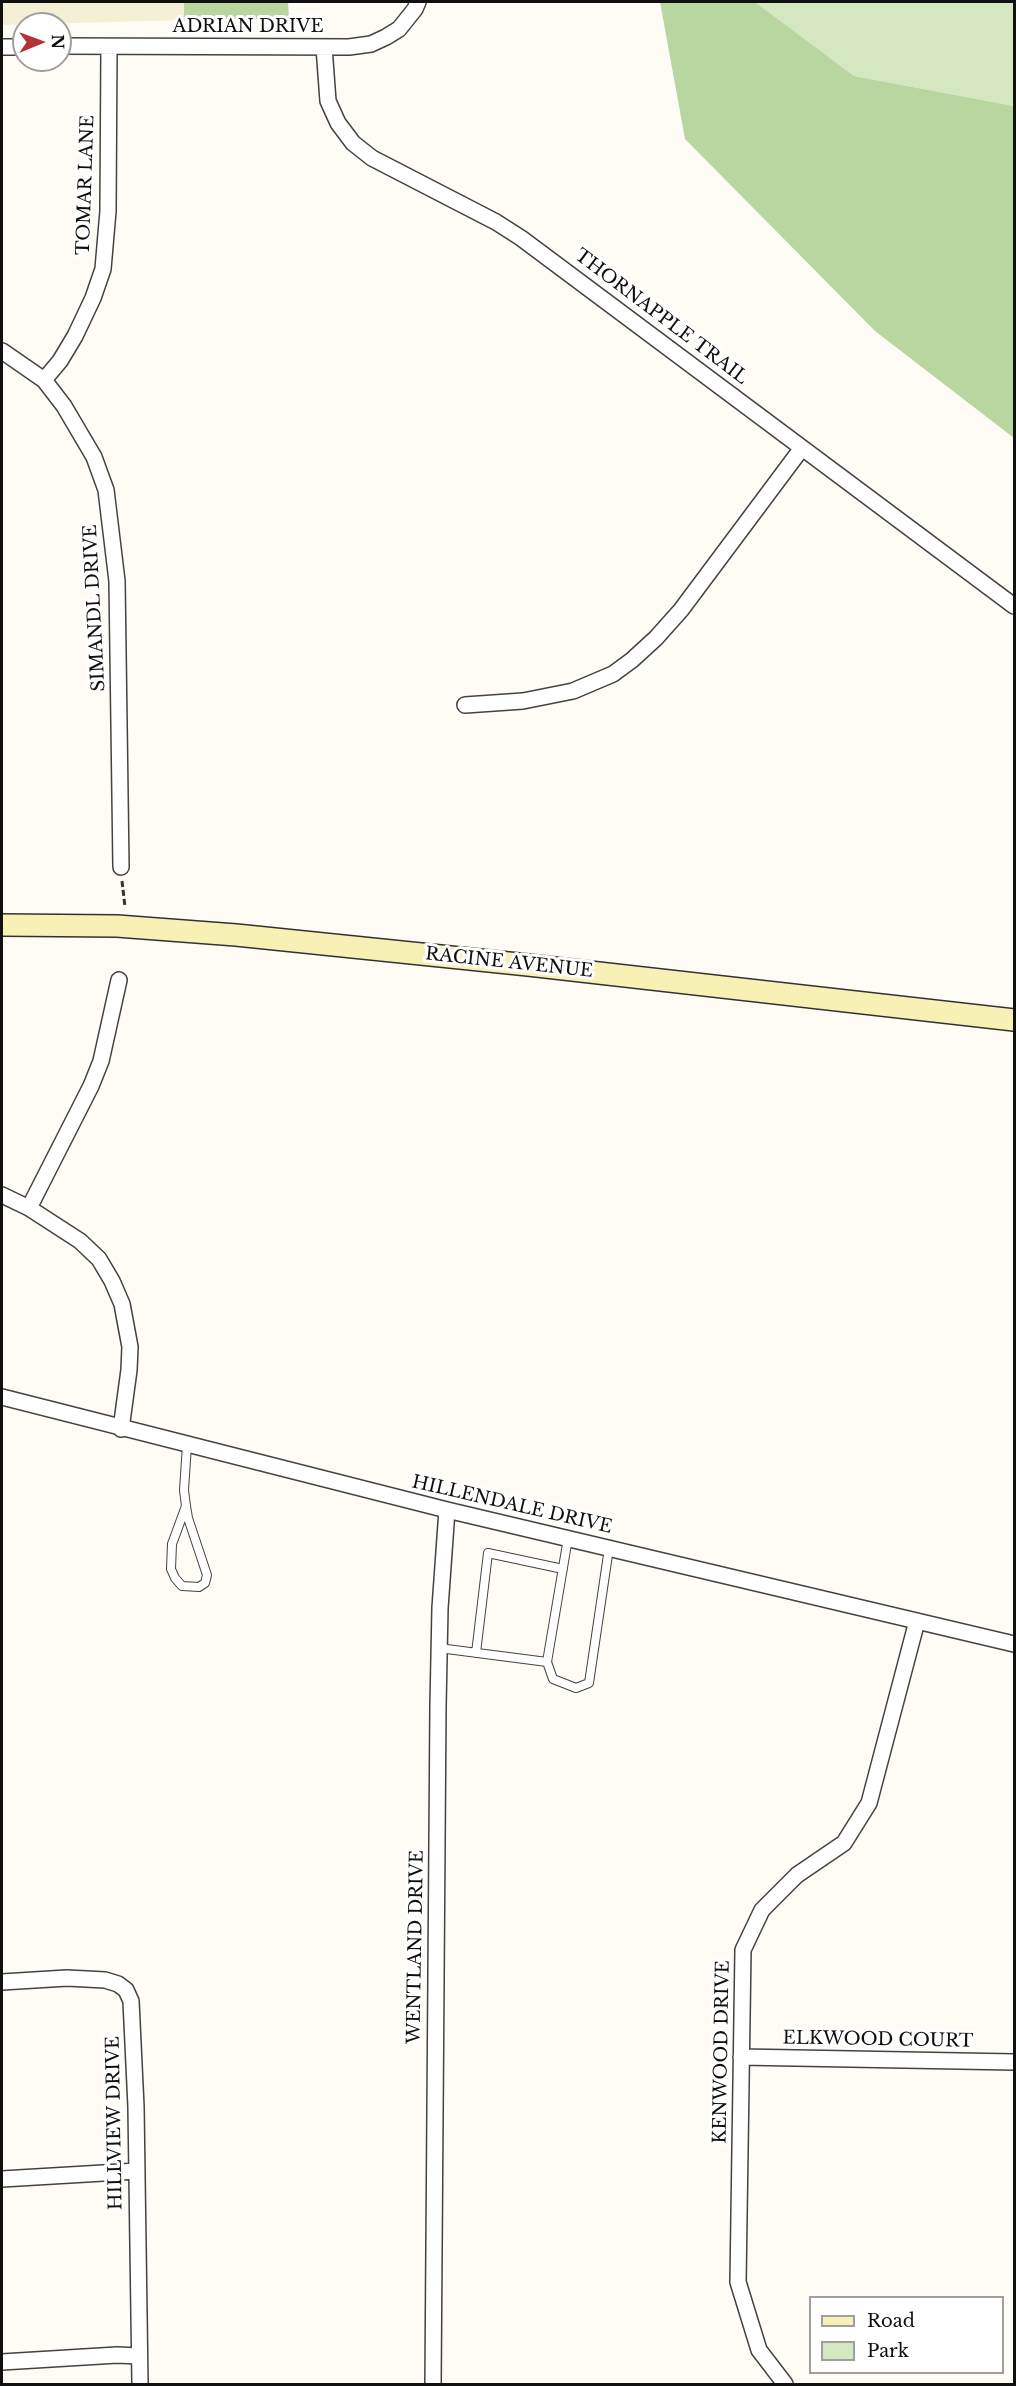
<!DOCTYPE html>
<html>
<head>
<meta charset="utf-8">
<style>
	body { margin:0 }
	#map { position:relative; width:1016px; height:2386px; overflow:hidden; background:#fefcf4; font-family:"Libre Baskerville",serif }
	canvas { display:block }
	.frame { position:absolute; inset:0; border:3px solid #101010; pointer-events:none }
	.legend { position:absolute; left:809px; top:2296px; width:195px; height:78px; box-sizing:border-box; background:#fff; border:2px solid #9f9f9f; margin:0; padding:8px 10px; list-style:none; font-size:18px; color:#101010 }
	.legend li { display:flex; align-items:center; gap:12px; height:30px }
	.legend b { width:30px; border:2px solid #9f9f9f }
	.north { position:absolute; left:12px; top:12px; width:60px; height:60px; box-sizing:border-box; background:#fff; border:2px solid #9f9f9f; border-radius:50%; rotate:89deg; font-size:16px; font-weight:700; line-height:24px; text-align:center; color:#101010 }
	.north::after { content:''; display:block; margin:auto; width:21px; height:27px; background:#b53338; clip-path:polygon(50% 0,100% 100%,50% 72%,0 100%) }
</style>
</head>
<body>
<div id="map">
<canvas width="1016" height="2386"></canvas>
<div class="frame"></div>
<ul class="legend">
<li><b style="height:8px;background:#f8f1b5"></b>Road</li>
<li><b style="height:16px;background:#d4e7c0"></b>Park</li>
</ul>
<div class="north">N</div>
</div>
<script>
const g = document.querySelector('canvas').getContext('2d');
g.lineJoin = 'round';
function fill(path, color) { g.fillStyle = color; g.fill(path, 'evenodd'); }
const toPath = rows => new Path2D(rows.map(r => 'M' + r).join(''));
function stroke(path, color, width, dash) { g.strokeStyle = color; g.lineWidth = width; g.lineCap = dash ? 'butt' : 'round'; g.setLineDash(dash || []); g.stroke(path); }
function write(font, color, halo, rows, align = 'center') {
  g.font = font + ' "Libre Baskerville",serif'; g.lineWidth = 6; g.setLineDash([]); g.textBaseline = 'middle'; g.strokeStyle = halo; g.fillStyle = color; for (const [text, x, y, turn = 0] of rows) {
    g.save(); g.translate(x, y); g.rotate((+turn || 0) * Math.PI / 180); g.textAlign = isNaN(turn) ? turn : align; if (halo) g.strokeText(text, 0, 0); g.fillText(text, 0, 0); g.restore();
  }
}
fill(toPath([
	[2,2,184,2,184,20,2,25]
]), '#f3f0d6');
fill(toPath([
	[755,2,1014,2,1014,106,854,76]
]), '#d4e7c0');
fill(toPath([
	[184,2,288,2,289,18,184,20],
	[660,2,755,2,854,76,1014,106,1014,438,875,331,685,139]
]), '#b8d6a0');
const lane = toPath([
	[186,1506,172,1544,171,1569,175,1578,182,1586,199,1587,205,1583,207,1575,188,1518,186,1506,184,1490,187,1445],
	[568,1538,547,1662,553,1679,576,1688,589,1683,609,1548],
	[439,1648,547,1662],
	[476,1653,488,1553,563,1569]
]);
const street = toPath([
	[60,46,349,47,371,44,386,37,399,29,415,9,418,2],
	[2,47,24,47],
	[324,47,328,101,338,123,353,143,372,158,496,222,521,238,1014,606],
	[2,351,44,380,64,406,94,457,106,490,117,581,121,867],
	[44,380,60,361,75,336,93,298,103,269,108,211,109,47],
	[465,705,523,701,573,691,613,674,632,660,656,638,681,610,802,448],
	[2,1195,29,1208,80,1241,99,1259,112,1281,122,1304,130,1347,129,1370,121,1429],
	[29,1208,91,1086,101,1061,119,980],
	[2,1397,447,1510,1014,1644],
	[2,1982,67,1978,105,1980,118,1984,126,1990,131,2001,136,2107,140,2384],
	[741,2057,1014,2062],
	[2,2179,137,2171],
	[2,2362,117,2355,139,2356],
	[433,2384,438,1706,440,1608,447,1510],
	[785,2384,759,2350,738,2282,743,1950,762,1910,797,1875,844,1843,869,1803,917,1621]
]);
const secondary = toPath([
	[2,925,117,926,236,935,528,965,1014,1020]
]);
stroke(lane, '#434343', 10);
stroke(street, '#434343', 18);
stroke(secondary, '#323232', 24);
stroke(toPath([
	[122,881,125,907]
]), '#323232', 3, [6, 3]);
stroke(lane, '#fff', 8);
stroke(street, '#fff', 15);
stroke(secondary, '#f8f1b5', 21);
write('18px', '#101010', '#fff', [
	["ADRIAN DRIVE",248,27],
	["TOMAR LANE",86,185,-88],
	["THORNAPPLE TRAIL",661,317,37],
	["SIMANDL DRIVE",95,608,-93],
	["RACINE AVENUE",509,963,6],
	["HILLENDALE DRIVE",512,1505,13],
	["WENTLAND DRIVE",416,1947,-89],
	["ELKWOOD COURT",878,2040,1],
	["KENWOOD DRIVE",722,2052,-89],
	["HILLVIEW DRIVE",115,2123,-91]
]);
</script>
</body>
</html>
